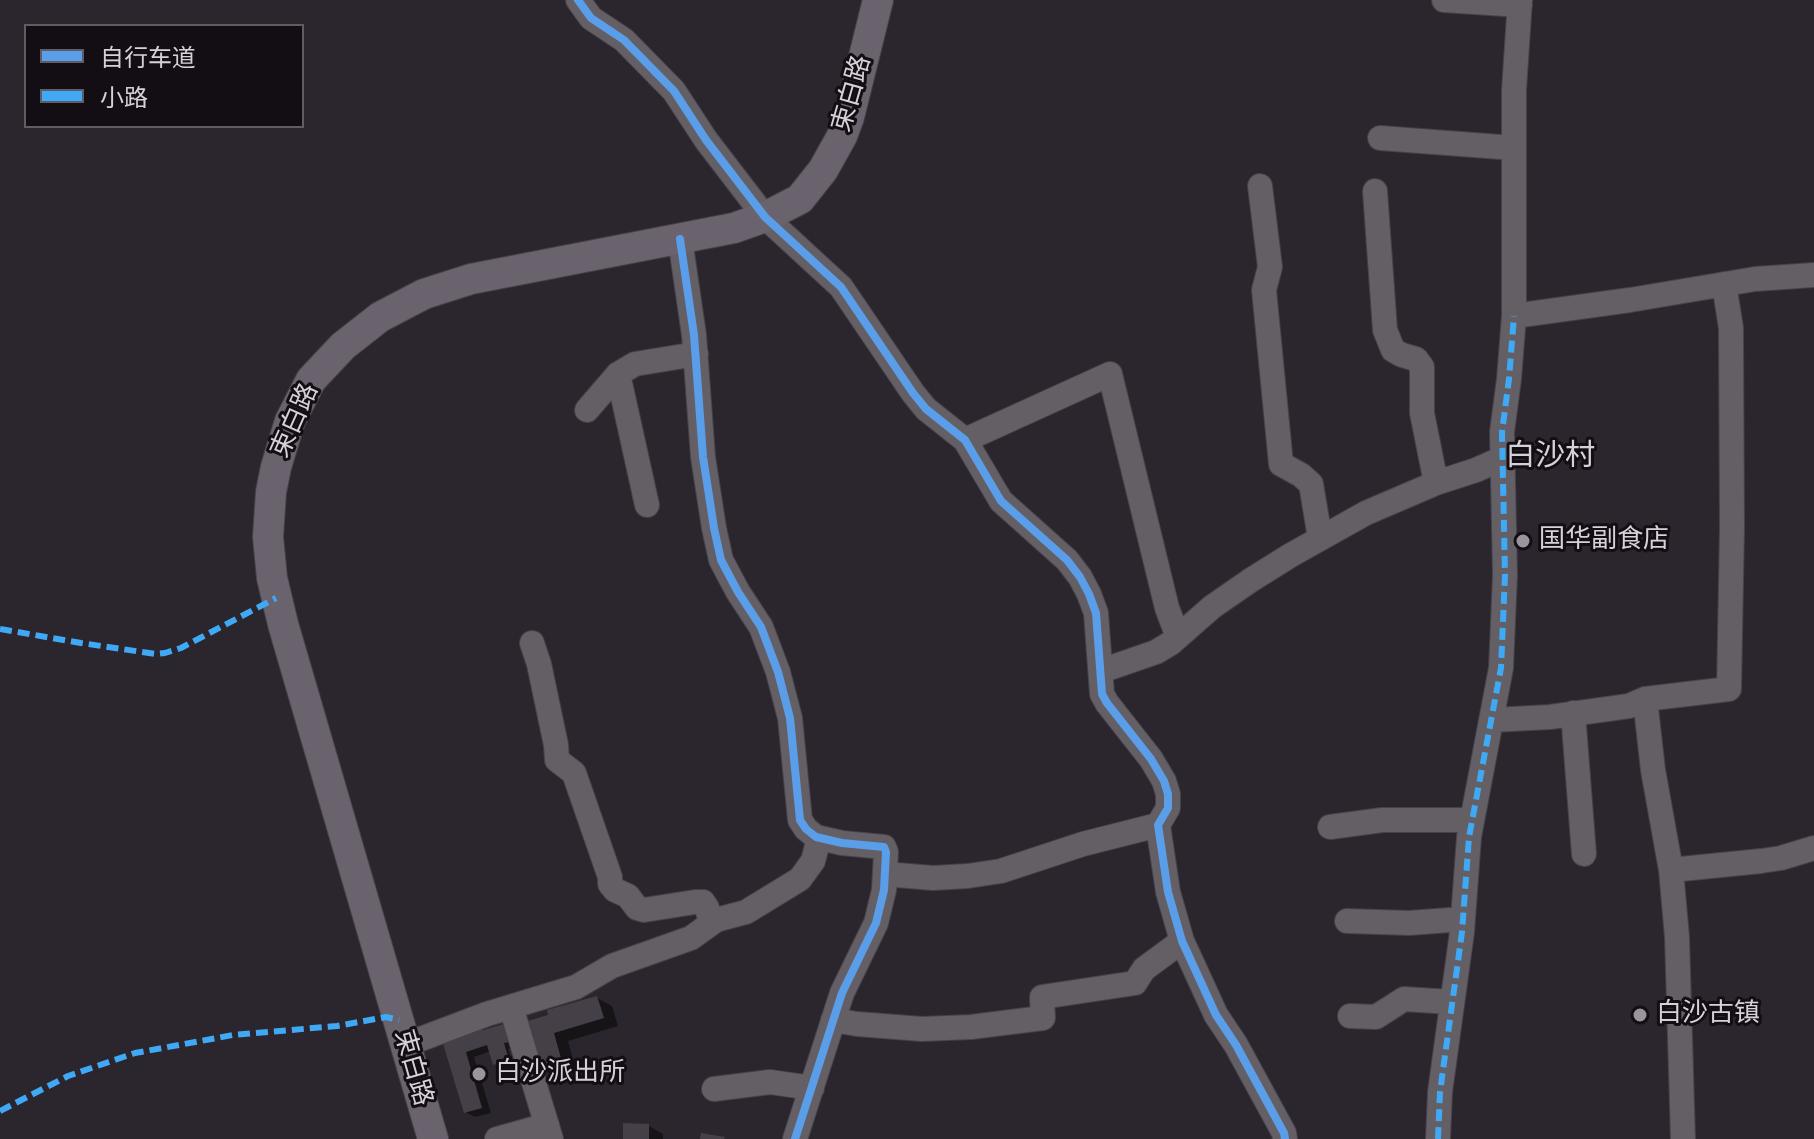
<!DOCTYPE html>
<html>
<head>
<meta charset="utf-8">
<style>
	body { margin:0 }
	#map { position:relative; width:1814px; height:1139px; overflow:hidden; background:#2b262e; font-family:"Nunito Sans","Noto Sans SC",sans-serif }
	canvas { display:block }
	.legend { position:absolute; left:24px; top:24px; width:280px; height:104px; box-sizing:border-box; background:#120e14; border:2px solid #605c63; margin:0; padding:10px 14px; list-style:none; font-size:24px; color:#d6d0d9 }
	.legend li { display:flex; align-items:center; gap:16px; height:40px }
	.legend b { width:40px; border:2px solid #605c63 }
</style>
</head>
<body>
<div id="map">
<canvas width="1814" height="1139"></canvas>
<ul class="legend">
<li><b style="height:10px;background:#5a9eea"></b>自行车道</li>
<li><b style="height:10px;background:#3fa9f5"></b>小路</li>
</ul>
</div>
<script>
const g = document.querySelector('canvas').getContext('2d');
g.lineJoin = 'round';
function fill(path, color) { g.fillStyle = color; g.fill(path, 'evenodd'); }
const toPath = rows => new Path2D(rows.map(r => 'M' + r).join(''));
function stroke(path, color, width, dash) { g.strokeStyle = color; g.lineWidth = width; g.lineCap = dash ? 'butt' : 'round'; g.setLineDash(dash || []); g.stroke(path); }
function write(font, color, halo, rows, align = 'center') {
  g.font = font + ' "Nunito Sans","Noto Sans SC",sans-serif'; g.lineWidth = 6; g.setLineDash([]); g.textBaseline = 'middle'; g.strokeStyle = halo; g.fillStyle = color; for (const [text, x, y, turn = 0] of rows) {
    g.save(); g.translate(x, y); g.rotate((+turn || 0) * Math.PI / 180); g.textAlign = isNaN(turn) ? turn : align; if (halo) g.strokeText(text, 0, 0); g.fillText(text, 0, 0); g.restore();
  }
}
fill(toPath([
	[597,998,612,1006,618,1026,568,1041,576,1070,554,1076,540,1068,526,1024],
	[504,1026,518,1047,508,1049,512,1062,499,1066,495,1063,491,1051,474,1057,491,1113,475,1117,465,1112,443,1038,481,1027,488,1031],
	[649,1126,663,1134,663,1139,625,1139]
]), '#0007');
fill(toPath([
	[597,996,604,1018,554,1033,562,1062,538,1069,524,1022,548,1015,547,1010],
	[504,1024,509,1042,504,1043,509,1060,493,1065,487,1045,466,1052,482,1108,464,1113,441,1037,481,1025,483,1030],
	[623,1123,649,1124,649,1139,623,1139],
	[701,1133,725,1137,724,1139,700,1139]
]), '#454047');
const minor = toPath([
	[578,0,591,18,624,40,674,91,706,140,765,217,841,287,913,393,926,409,965,440,1001,501,1067,560,1080,577,1089,594,1096,613,1102,694,1107,703,1151,759,1164,781,1168,794,1168,808,1158,825,1168,892,1182,941,1216,1015,1236,1045,1284,1133,1285,1139],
	[1444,0,1520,5],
	[1380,138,1514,148],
	[1260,186,1270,267,1264,290,1281,464,1301,475,1311,484,1320,538],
	[1375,191,1385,330,1393,350,1402,355,1416,359,1422,367,1422,413,1436,483],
	[680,239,694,335,703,457,714,528,721,560,738,592,761,627,778,672,790,718,800,820,806,829,816,837,842,843,884,847,886,852,884,890,876,923,842,993,795,1139],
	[1514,316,1630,300,1755,279,1814,275],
	[618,374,647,505],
	[587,410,618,374,635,364,696,354],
	[965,440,1110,374,1167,608,1178,637],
	[532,643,539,664,556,745,557,760,574,773,610,877,610,884,615,890,628,896,637,908,644,910,695,902,703,902,707,908,711,923],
	[1101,671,1156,652,1171,643,1212,607,1251,580,1291,555,1366,513,1436,483,1476,470,1501,459],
	[1645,699,1653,770,1671,870,1677,937,1683,1139],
	[1573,713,1584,854],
	[1492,720,1550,717,1629,706,1645,699,1729,689,1732,528,1731,328,1724,284],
	[1330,827,1382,820,1472,820],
	[1671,870,1761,861,1781,858,1814,848],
	[885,874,933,878,968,876,1001,871,1083,844,1158,825],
	[1347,921,1409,923,1463,919],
	[511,1007,551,1139],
	[1350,1016,1376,1017,1404,999,1451,1002],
	[833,1020,857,1024,922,1029,971,1027,1043,1018,1042,997,1135,983,1144,969,1182,941],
	[405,1045,487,1014,576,987,612,966,691,938,716,920,746,912,800,879,813,861,819,838],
	[714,1089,770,1082,812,1088],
	[497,1139,547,1125],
	[1438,1139,1440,1092,1462,932,1469,837,1501,668,1505,575,1502,432,1509,379,1514,316,1514,90,1520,0]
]);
const major = toPath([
	[433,1139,283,624,272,578,268,537,271,492,276,467,290,421,311,380,343,346,380,317,424,294,471,279,734,228,765,217,800,199,823,170,842,136,849,117,878,0]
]);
stroke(minor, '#464249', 26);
stroke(major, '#464249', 32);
stroke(minor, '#635f65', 24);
stroke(major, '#6a636d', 30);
stroke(toPath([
	[0,629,81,643,156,654,165,653,181,648,276,598],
	[0,1111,68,1076,135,1053,233,1035,337,1026,386,1017,399,1020],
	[1438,1139,1440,1092,1462,932,1469,837,1501,668,1505,575,1502,432,1509,379,1514,316]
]), '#3fa9f5', 6, [12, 6]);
stroke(toPath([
	[578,0,591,18,624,40,674,91,706,140,765,217,841,287,913,393,926,409,965,440,1001,501,1067,560,1080,577,1089,594,1096,613,1102,694,1107,703,1151,759,1164,781,1168,794,1168,808,1158,825,1168,892,1182,941,1216,1015,1236,1045,1284,1133,1285,1139],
	[680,239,694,335,703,457,714,528,721,560,738,592,761,627,778,672,790,718,800,820,806,829,816,837,842,843,884,847,886,852,884,890,876,923,842,993,795,1139]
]), '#5a9eea', 8);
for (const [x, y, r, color] of [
	[1523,541,8,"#9a949d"],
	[1640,1015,8,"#9a949d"],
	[479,1074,8,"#9a949d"]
]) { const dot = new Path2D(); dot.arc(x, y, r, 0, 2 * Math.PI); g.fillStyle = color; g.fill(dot); stroke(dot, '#120e14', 3); }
write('26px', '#d6d0d9', '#120e14', [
	["束白路",853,94,-74],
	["束白路",296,421,-66],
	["束白路",412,1068,74]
]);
write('26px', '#d6d0d9', '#120e14', [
	["国华副食店",1539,541],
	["白沙古镇",1656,1015],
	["白沙派出所",495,1074]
], 'left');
write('30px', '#d6d0d9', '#120e14', [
	["白沙村",1550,458]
]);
</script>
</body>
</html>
